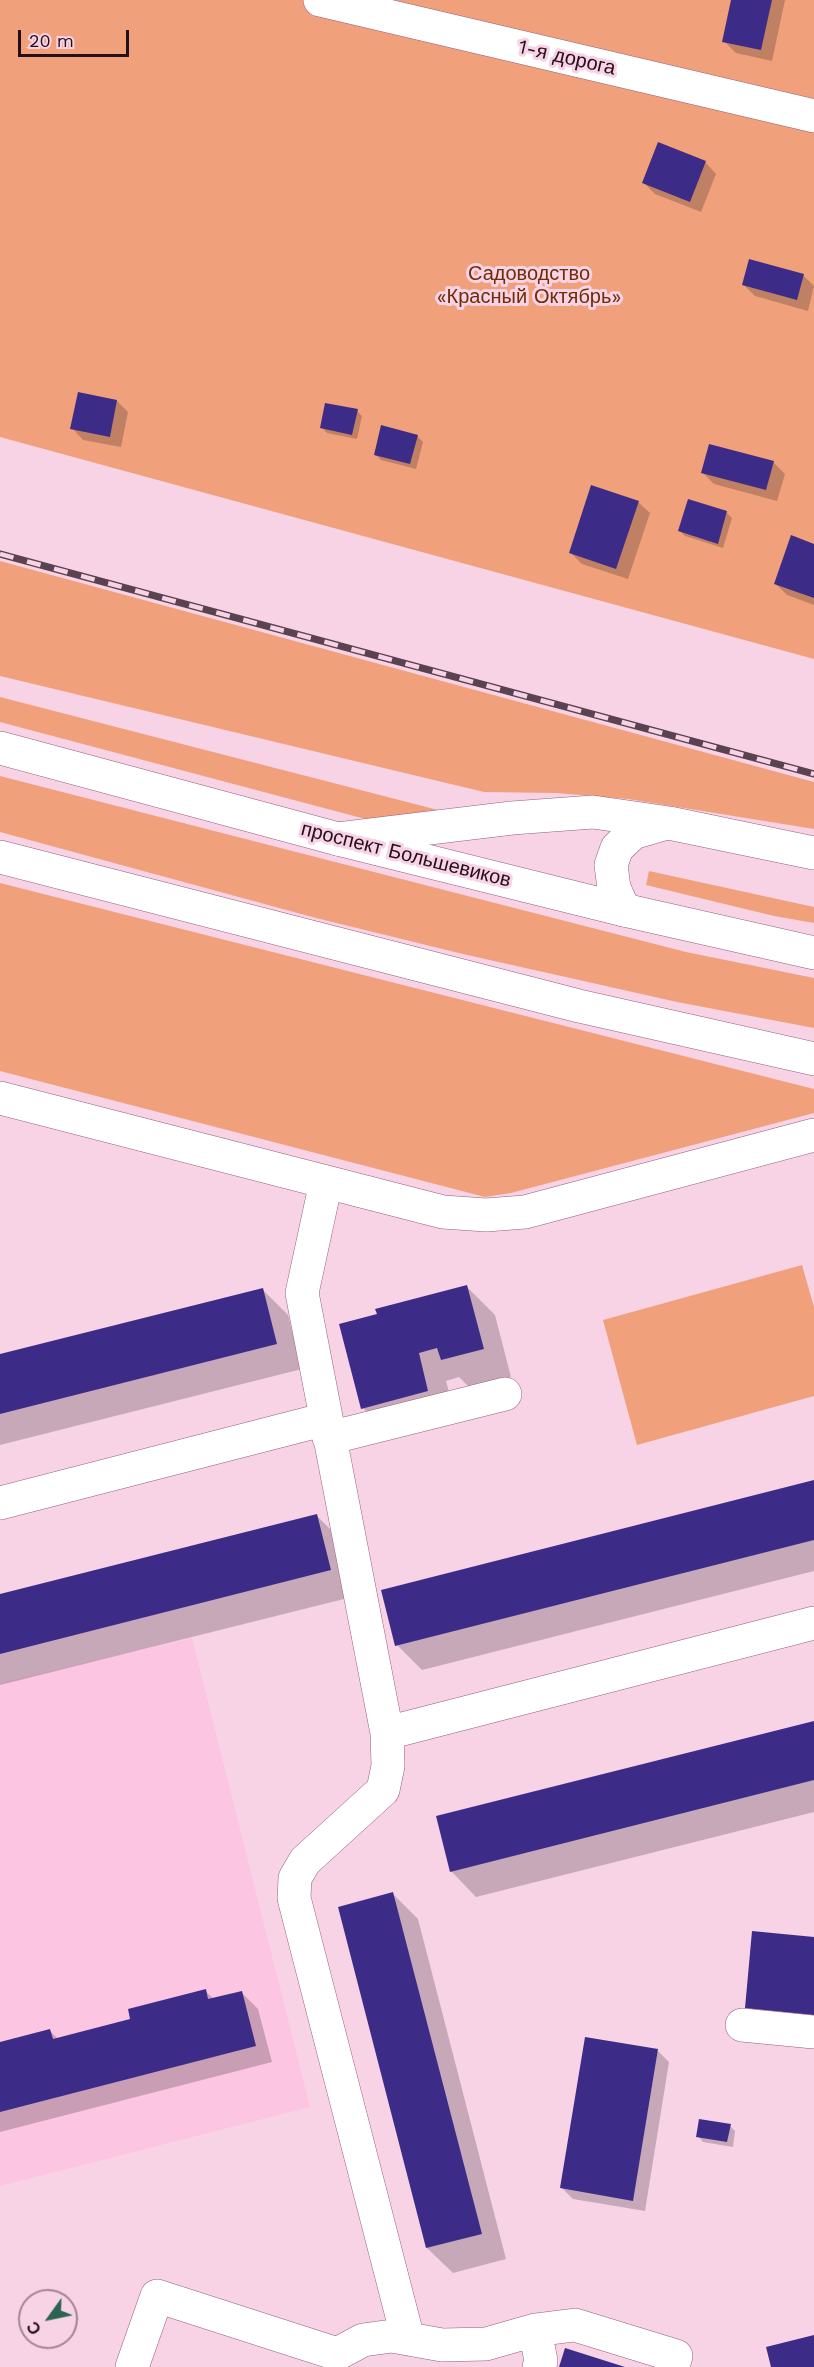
<!DOCTYPE html>
<html>
<head>
<meta charset="utf-8">
<style>
	body { margin:0 }
	#map { position:relative; width:814px; height:2367px; overflow:hidden; background:#f8d3e6; font-family:"Work Sans",sans-serif }
	canvas { display:block }
	.north { position:absolute; left:18px; top:2289px; width:60px; height:60px; box-sizing:border-box; background:#f8d3e6; border:2px solid #a38595; border-radius:50%; rotate:237deg; font-size:16px; font-weight:700; line-height:24px; text-align:center; color:#240f1b }
	.north::after { content:''; display:block; margin:auto; width:21px; height:27px; background:#2b654f; clip-path:polygon(50% 0,100% 100%,50% 72%,0 100%) }
	.scale { position:absolute; left:18px; top:30px; width:111px; height:27px; box-sizing:border-box; border:3px solid #240f1b; border-top:0; padding-left:8px; font-size:18px; line-height:21px; white-space:nowrap; color:#240f1b; -webkit-text-stroke:4px #f8d3e6; paint-order:stroke }
</style>
</head>
<body>
<div id="map">
<canvas width="814" height="2367"></canvas>
<div class="north">С</div>
<div class="scale">20 m</div>
</div>
<script>
const g = document.querySelector('canvas').getContext('2d');
g.lineJoin = 'round';
function fill(path, color) { g.fillStyle = color; g.fill(path, 'evenodd'); }
const toPath = rows => new Path2D(rows.map(r => 'M' + r).join(''));
function stroke(path, color, width, dash) { g.strokeStyle = color; g.lineWidth = width; g.lineCap = dash ? 'butt' : 'round'; g.setLineDash(dash || []); g.stroke(path); }
function write(font, color, halo, rows, align = 'center') {
  g.font = font + ' "Work Sans",sans-serif'; g.lineWidth = 6; g.setLineDash([]); g.textBaseline = 'middle'; g.strokeStyle = halo; g.fillStyle = color; for (const [text, x, y, turn = 0] of rows) {
    g.save(); g.translate(x, y); g.rotate((+turn || 0) * Math.PI / 180); g.textAlign = isNaN(turn) ? turn : align; if (halo) g.strokeText(text, 0, 0); g.fillText(text, 0, 0); g.restore();
  }
}
fill(toPath([
	[192,1638,310,2107,0,2186,0,1683]
]), '#fcc5e2');
fill(toPath([
	[0,0,814,0,814,659,0,437],
	[0,561,814,782,814,829,628,799,556,793,484,792,0,676],
	[0,697,438,810,369,820,0,722],
	[0,776,686,952,814,978,814,1028,677,1002,463,954,316,918,0,832],
	[649,871,814,907,814,923,774,916,646,885],
	[0,883,814,1089,814,1113,511,1193,485,1197,0,1071],
	[802,1265,814,1307,814,1396,637,1445,603,1320]
]), '#f1a07c');
fill(toPath([
	[733,0,785,0,772,61,736,53,724,41],
	[705,162,716,174,701,212,655,194,644,183],
	[803,275,814,286,808,311,755,296,744,285],
	[117,401,128,412,121,447,83,440,72,428],
	[357,411,362,416,357,439,327,433,321,427],
	[417,436,423,442,416,469,381,460,376,455],
	[773,462,785,474,777,501,714,484,703,473],
	[689,501,727,513,732,518,723,548,685,536,680,531],
	[638,502,650,513,628,579,582,564,570,552],
	[814,545,814,605,787,595,776,584],
	[467,1287,495,1315,511,1377,470,1388,459,1377,446,1381,456,1420,391,1436,363,1408,379,1315],
	[262,1289,288,1315,302,1369,0,1445,0,1355],
	[814,1482,814,1571,422,1670,397,1645],
	[317,1516,342,1541,356,1596,0,1685,0,1596],
	[814,1722,814,1812,476,1897,451,1871],
	[393,1894,418,1919,506,2259,453,2273,427,2248],
	[814,1939,814,2025,758,2019,746,2008],
	[205,1991,214,1999,241,1992,258,2009,272,2062,0,2132,0,2043,50,2031,58,2039,132,2020],
	[587,2039,658,2051,669,2062,645,2211,573,2199,562,2188],
	[730,2126,735,2131,733,2147,703,2142,698,2136]
]), '#0003');
fill(toPath([
	[731,0,772,0,761,50,722,42],
	[658,142,706,161,690,202,642,183],
	[749,259,804,274,797,300,742,285],
	[78,392,117,400,110,437,70,429],
	[325,403,358,409,352,435,320,428],
	[381,425,418,435,410,464,374,455],
	[709,444,774,461,766,490,701,473],
	[591,485,639,501,616,569,569,553],
	[688,499,727,511,718,544,678,531],
	[791,535,814,544,814,598,774,584],
	[467,1285,484,1349,441,1360,437,1348,419,1353,428,1391,361,1409,339,1324,377,1314,375,1309],
	[263,1288,277,1344,0,1414,0,1354],
	[814,1480,814,1540,395,1646,381,1590],
	[317,1514,331,1570,0,1654,0,1594],
	[814,1721,814,1780,450,1872,436,1816],
	[393,1892,482,2234,426,2248,338,1907],
	[752,1931,814,1937,814,2015,745,2008],
	[206,1989,208,1999,242,1991,256,2046,0,2112,0,2042,50,2029,53,2039,130,2019,128,2009],
	[585,2037,658,2049,633,2201,560,2188],
	[699,2119,731,2124,727,2142,696,2137],
	[814,2335,814,2367,771,2367,766,2347],
	[565,2348,625,2367,559,2367]
]), '#3d2c87');
const minor = toPath([
	[320,0,814,116],
	[338,839,512,818,593,812,669,823,814,853],
	[624,910,614,888,611,865,617,848,633,833,667,823],
	[0,1098,443,1212,486,1215,525,1212,814,1135],
	[326,1182,302,1293,387,1733,388,1766,383,1790,305,1861,295,1878,294,1898,408,2339],
	[329,1438,505,1394],
	[0,1503,326,1419],
	[387,1733,814,1623],
	[742,2025,814,2032],
	[535,2330,541,2361,539,2367],
	[132,2367,157,2296,337,2354,363,2340,392,2336,442,2345,486,2344,535,2330,575,2325,676,2356,673,2367]
]);
const major = toPath([
	[0,748,338,839,624,910,814,953],
	[0,857,579,1006,814,1059]
]);
stroke(minor, '#945e7c', 34);
stroke(major, '#945e7c', 34);
stroke(minor, '#fff', 33);
stroke(major, '#fff', 33);
const rail = toPath([
	[0,554,814,774]
]);
stroke(rail, '#5b4250', 7);
stroke(rail, '#f8d3e6', 4.5, [14]);
write('20px', '#240f1b', '#f8d3e6', [
	["1-я дорога",567,58,13],
	["проспект Большевиков",406,855,14]
]);
write('20px', '#6f2d06', '#f8d3e6', [
	["Садоводство",529,274],
	["«Красный Октябрь»",529,297]
]);
</script>
</body>
</html>
